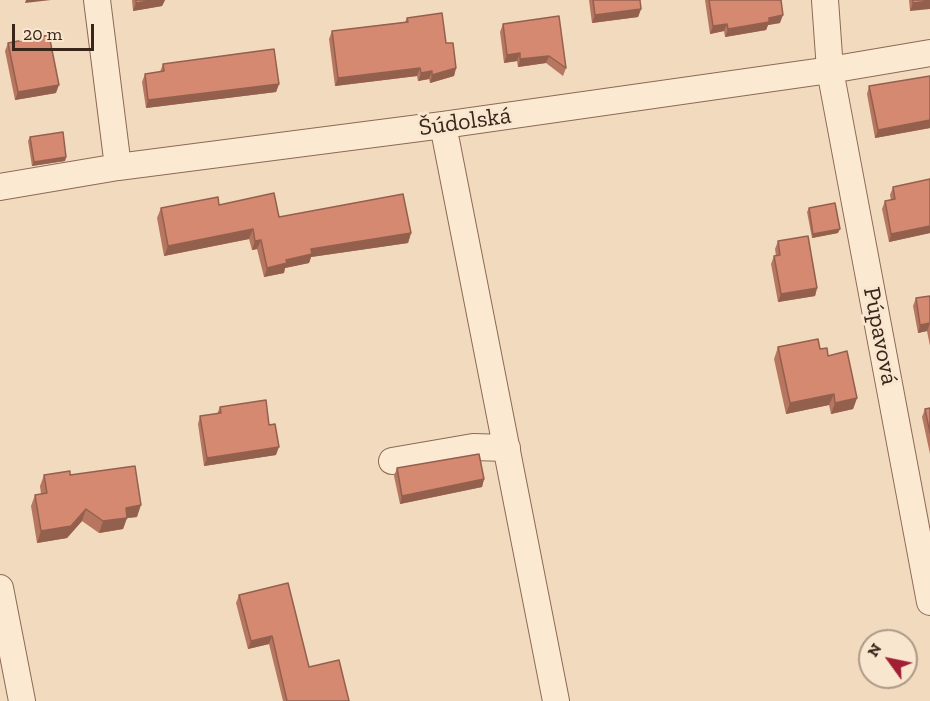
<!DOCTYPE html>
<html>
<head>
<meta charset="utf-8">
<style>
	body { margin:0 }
	#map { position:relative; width:930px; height:701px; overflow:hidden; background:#f2dabe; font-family:"Zilla Slab",serif }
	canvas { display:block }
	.north { position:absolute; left:858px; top:629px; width:60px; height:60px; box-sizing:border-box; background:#f9e6cf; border:2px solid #ad9987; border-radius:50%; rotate:303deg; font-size:16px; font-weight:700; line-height:24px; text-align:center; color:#3a251b }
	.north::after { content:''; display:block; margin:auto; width:21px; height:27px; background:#a11f35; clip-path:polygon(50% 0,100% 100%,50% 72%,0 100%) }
	.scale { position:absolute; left:12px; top:24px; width:82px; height:27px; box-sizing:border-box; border:3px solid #3a251b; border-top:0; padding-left:8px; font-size:18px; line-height:21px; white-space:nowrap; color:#3a251b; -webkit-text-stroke:4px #f9e6cf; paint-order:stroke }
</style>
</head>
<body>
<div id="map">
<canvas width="930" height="701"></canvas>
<div class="north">N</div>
<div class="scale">20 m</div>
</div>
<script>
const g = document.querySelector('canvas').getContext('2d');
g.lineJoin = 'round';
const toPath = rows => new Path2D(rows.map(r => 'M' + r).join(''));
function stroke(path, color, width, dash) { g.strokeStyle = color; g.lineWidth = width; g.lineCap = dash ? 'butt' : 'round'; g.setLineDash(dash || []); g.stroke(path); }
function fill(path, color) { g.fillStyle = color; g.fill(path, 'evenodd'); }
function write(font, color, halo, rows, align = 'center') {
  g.font = font + ' "Zilla Slab",serif'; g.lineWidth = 6; g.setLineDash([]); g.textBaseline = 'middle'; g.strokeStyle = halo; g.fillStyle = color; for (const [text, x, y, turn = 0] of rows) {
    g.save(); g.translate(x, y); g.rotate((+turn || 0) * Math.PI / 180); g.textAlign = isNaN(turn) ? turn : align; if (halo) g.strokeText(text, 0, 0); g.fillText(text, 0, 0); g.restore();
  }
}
const minor = toPath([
	[97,0,118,167],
	[825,0,830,70,930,602],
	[443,125,556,701],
	[0,187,118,167,443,125,830,70,930,53],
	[392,461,473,447,507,448],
	[0,588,22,701]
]);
stroke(minor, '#8c6955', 28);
stroke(minor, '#fce9d2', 26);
fill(toPath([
	[132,0,165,0,162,6,133,11],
	[589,0,640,0,641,9,638,17,592,23],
	[705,0,781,0,780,23,768,25,766,30,725,37,724,31,710,34],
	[909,0,930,0,910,11],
	[407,18,446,43,456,68,454,76,430,83,429,79,418,81,417,76,335,86,329,39,332,31,405,22],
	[503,24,566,68,563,76,546,63,518,67,517,61,504,63,500,32],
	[8,43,56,93,15,100,5,51],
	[163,64,279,84,276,92,146,108,142,82,145,74,160,72],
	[930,76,930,128,875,138,867,94,869,86],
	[30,137,66,157,65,161,32,166,28,141],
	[930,179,930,233,889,242,882,209,885,201,891,200,890,195,893,187],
	[219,205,279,217,411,233,408,243,311,257,309,263,285,268,284,273,264,277,257,249,252,250,249,239,164,256,157,218,161,208],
	[809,208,838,233,812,238,807,212],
	[778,241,817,288,815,296,778,302,771,264,774,256,776,256,775,249],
	[930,296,930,346,927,331,918,333,913,306,916,298],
	[778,347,820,349,857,398,853,409,831,414,829,405,786,414,774,359],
	[220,407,269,425,276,455,204,466,198,424,200,416,217,414],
	[930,408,930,454,922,417,925,409],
	[397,468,484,479,482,487,400,504,394,476],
	[44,475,70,475,137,517,127,518,123,529,99,533,82,521,67,538,37,543,31,506,35,495,41,494,40,486],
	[239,595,309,667,349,701,283,701,269,644,248,649,236,603]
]), '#b67660');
fill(toPath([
	[26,0,51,0,25,3],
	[155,0,165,0,162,6,133,11,136,3],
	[930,1,930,9,910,11,913,3],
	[641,9,638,17,592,23,595,15],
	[783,15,780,23,768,25,766,30,725,37,728,29,769,18],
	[727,24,724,31,710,34,713,26],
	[520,53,517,61,504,63,507,55],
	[549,56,546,63,518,67,520,59],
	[420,68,417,76,335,86,338,78],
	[456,68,454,76,430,83,432,75],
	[432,71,429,79,418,81,421,73],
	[279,84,276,92,146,108,148,100],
	[59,85,56,93,15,100,18,92],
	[930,120,930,128,875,138,878,130],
	[66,157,65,161,32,166,34,162],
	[930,226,930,233,889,242,891,234],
	[253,229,249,239,164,256,168,246],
	[840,229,838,233,812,238,813,234],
	[411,233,408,243,311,257,309,263,285,268,284,273,264,277,267,268,311,249],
	[261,240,257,249,252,250,255,241],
	[817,288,815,296,778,302,781,294],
	[930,323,927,331,918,333,920,325],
	[834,394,829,405,786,414,790,403],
	[857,398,853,409,831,414,835,403],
	[279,447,276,455,204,466,207,458],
	[484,479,482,487,400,504,402,496],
	[141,505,137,517,127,518,123,529,99,533,103,521,126,508],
	[86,509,82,521,67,538,37,543,41,531],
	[272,636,269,644,248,649,251,641]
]), '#94604e');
const building = toPath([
	[136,0,155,0,136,3,136,0],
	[593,0,640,0,641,9,595,15,593,0],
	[709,0,781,0,783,15,769,18,769,22,728,29,727,24,713,26,709,0],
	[913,0,930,0,930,1,913,3,913,0],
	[442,13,446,43,453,43,456,68,432,75,432,71,421,73,420,68,338,78,332,31,408,22,407,18,442,13],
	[559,16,566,68,549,56,520,59,520,53,507,55,503,24,559,16],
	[49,35,59,85,18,92,8,43,49,35],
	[274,49,279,84,148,100,145,74,164,71,163,64,274,49],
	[930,76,930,120,878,130,869,86,930,76],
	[63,132,66,157,34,162,30,137,63,132],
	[930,179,930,226,891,234,885,201,895,199,893,187,930,179],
	[274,193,279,217,403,194,411,233,311,249,312,254,286,260,287,263,267,268,261,240,255,241,253,229,168,246,161,208,218,197,219,205,274,193],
	[835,203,840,229,813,234,809,208,835,203],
	[808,236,817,288,781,294,774,256,780,255,778,241,808,236],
	[930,296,930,323,920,325,916,298,930,296],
	[818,339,820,349,827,348,828,356,847,351,857,398,835,403,834,394,790,403,778,347,818,339],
	[266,400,269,425,275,424,279,447,207,458,200,416,221,413,220,407,266,400],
	[930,408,930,433,925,409,930,408],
	[479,454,484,479,402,496,397,468,479,454],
	[135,466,141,505,126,508,127,518,103,521,86,509,71,526,41,531,35,495,47,493,44,475,70,471,70,475,135,466],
	[288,583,309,667,339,660,349,701,287,701,272,636,251,641,239,595,288,583]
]);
fill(building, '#d48970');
stroke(building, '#94604e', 1.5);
write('24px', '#3a251b', '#f9e6cf', [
	["Šúdolská",465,122,-8],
	["Púpavová",880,336,79]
]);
</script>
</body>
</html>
